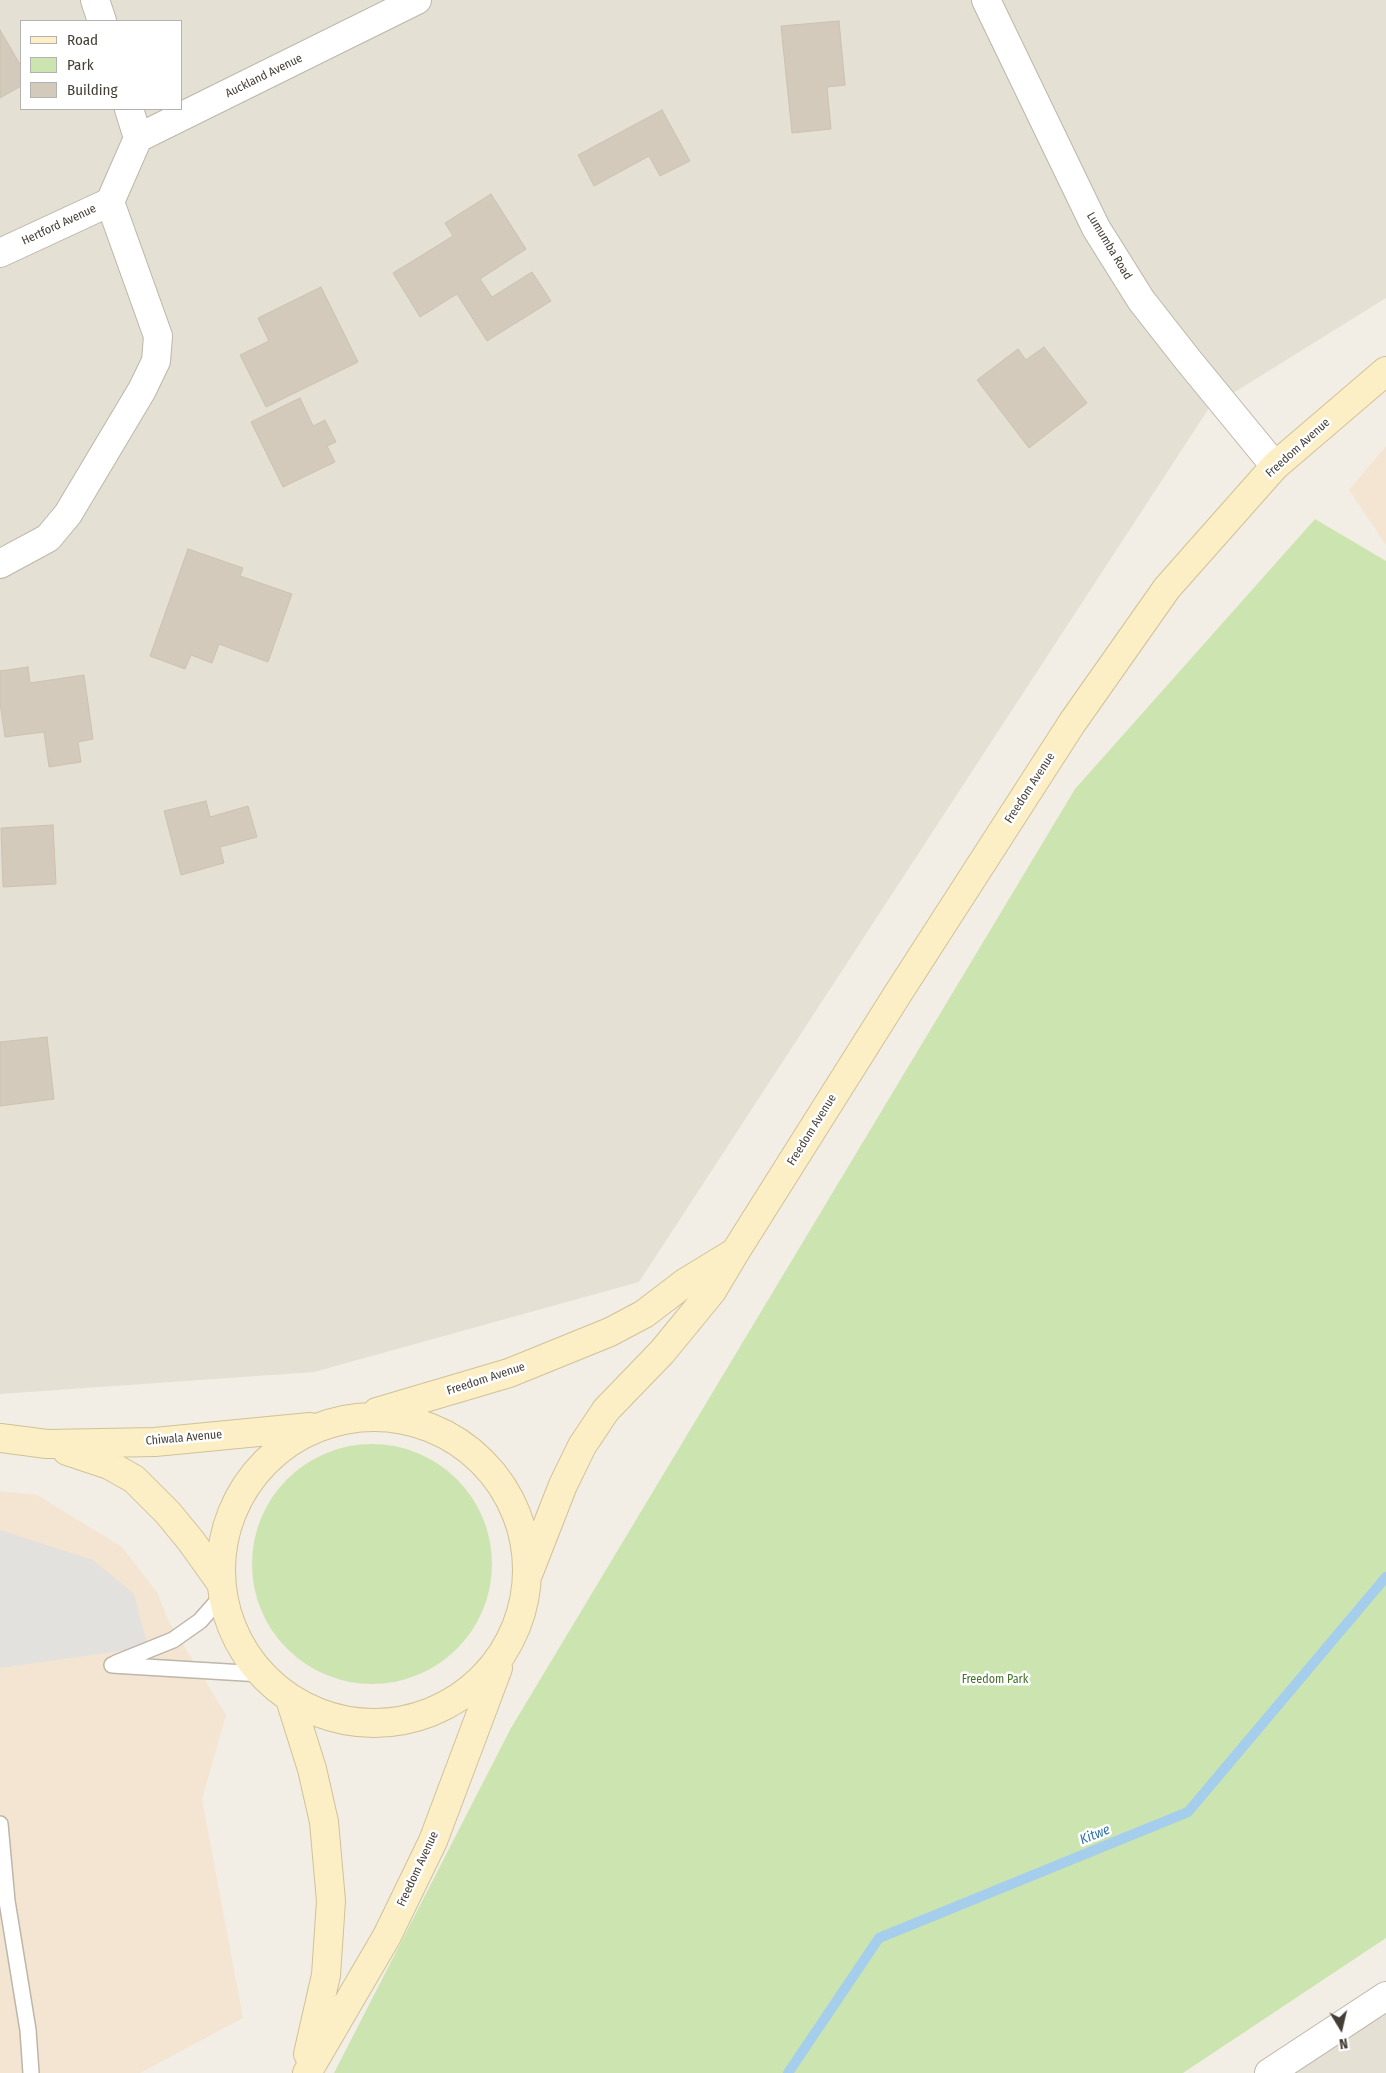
<!DOCTYPE html>
<html>
<head>
<meta charset="utf-8">
<style>
	body { margin:0 }
	#map { position:relative; width:1386px; height:2073px; overflow:hidden; background:#f2eee5; font-family:"Fira Sans Condensed",sans-serif }
	canvas { display:block }
	.legend { position:absolute; left:20px; top:20px; width:162px; height:90px; box-sizing:border-box; background:#fff; border:1px solid #b4b2ae; margin:0; padding:6px 9px; list-style:none; font-size:15px; color:#443e35 }
	.legend li { display:flex; align-items:center; gap:10px; height:25px }
	.legend b { width:25px; border:1px solid #b4b2ae }
	.north { position:absolute; left:1316px; top:2003px; width:50px; height:50px; -webkit-text-stroke:4px #fff; paint-order:stroke; rotate:171deg; font-size:14px; font-weight:700; line-height:20px; text-align:center; color:#443e35 }
	.north::after { content:''; display:block; margin:auto; width:18px; height:22px; background:#443e35; clip-path:polygon(50% 0,100% 100%,50% 72%,0 100%) }
</style>
</head>
<body>
<div id="map">
<canvas width="1386" height="2073"></canvas>
<ul class="legend">
<li><b style="height:6px;background:#fcefc6"></b>Road</li>
<li><b style="height:14px;background:#cce4b0"></b>Park</li>
<li><b style="height:14px;background:#d3cabb"></b>Building</li>
</ul>
<div class="north">N</div>
</div>
<script>
const g = document.querySelector('canvas').getContext('2d');
g.lineJoin = 'round';
function fill(path, color) { g.fillStyle = color; g.fill(path, 'evenodd'); }
const toPath = rows => new Path2D(rows.map(r => 'M' + r).join(''));
function stroke(path, color, width, dash) { g.strokeStyle = color; g.lineWidth = width; g.lineCap = dash ? 'butt' : 'round'; g.setLineDash(dash || []); g.stroke(path); }
function write(font, color, halo, rows, align = 'center') {
  g.font = font + ' "Fira Sans Condensed",sans-serif'; g.lineWidth = 5; g.setLineDash([]); g.textBaseline = 'middle'; g.strokeStyle = halo; g.fillStyle = color; for (const [text, x, y, turn = 0] of rows) {
    g.save(); g.translate(x, y); g.rotate((+turn || 0) * Math.PI / 180); g.textAlign = isNaN(turn) ? turn : align; if (halo) g.strokeText(text, 0, 0); g.fillText(text, 0, 0); g.restore();
  }
}
fill(toPath([
	[0,0,1386,0,1386,298,1209,408,639,1282,314,1372,0,1394],
	[21,21,181,21,181,109,21,109],
	[1386,1990,1386,2073,1292,2073]
]), '#e5e0d4');
fill(toPath([
	[1386,446,1386,545,1349,490],
	[0,1491,37,1495,122,1547,157,1592,167,1618,226,1715,202,1799,243,2018,140,2073,0,2073]
]), '#f3e5d1');
fill(toPath([
	[1315,519,1386,561,1386,1938,1183,2073,334,2073,511,1728,1075,789],
	'252 1564a120 120 0 1 1 240 0a120 120 0 1 1-240 0Z'
]), '#cce4b0');
fill(toPath([
	[0,1530,93,1560,134,1594,148,1647,0,1668]
]), '#e3e1dd');
stroke(toPath([
	[788,2073,879,1938,1188,1812,1386,1577]
]), '#a4ceec', 10);
const building = toPath([
	[839,21,845,85,827,87,831,129,792,133,781,26,839,21],
	[0,30,21,66,21,86,0,98,0,30],
	[662,110,690,161,660,176,649,156,594,186,578,155,662,110],
	[491,194,526,249,480,279,492,297,532,272,551,301,487,341,457,294,420,317,393,273,453,236,445,223,491,194],
	[321,287,358,362,266,407,240,355,269,341,258,318,321,287],
	[1044,347,1087,403,1029,448,977,380,1018,349,1026,360,1044,347],
	[300,398,313,426,325,420,336,442,327,446,335,462,283,487,251,422,300,398],
	[188,549,243,568,240,576,292,594,268,662,219,644,212,663,191,655,185,669,150,656,188,549],
	[28,667,30,683,84,675,93,739,78,742,81,762,49,767,44,732,5,737,0,703,0,671,28,667],
	[206,801,210,817,248,806,257,837,220,847,224,863,181,875,164,811,206,801],
	[53,825,56,884,3,887,1,828,53,825],
	[47,1037,54,1099,0,1106,0,1042,47,1037]
]);
fill(building, '#d3cabb');
stroke(building, '#cdc2af', 1);
const service = toPath([
	[116,1663,173,1640,200,1621,222,1596],
	[112,1665,261,1674],
	[0,1824,7,1901,28,2030,31,2073]
]);
const minor = toPath([
	[95,0,102,21],
	[129,109,138,138,417,0],
	[0,253,110,202,138,138],
	[0,564,48,538,68,514,142,390,156,361,158,336,110,202],
	[1269,2073,1386,1996]
]);
const tertiary = toPath([
	[986,0,1096,228,1141,300,1188,360,1275,466]
]);
const secondary = toPath([
	[377,1412,509,1373,610,1332,644,1314,686,1282,732,1254],
	'221 1570a153 153 0 1 1 306 0a153 153 0 1 1-306 0Z',
	[0,1438,47,1444,155,1442,310,1427],
	[67,1451,109,1465,134,1479,168,1513,191,1541,221,1583],
	[529,1572,563,1485,582,1446,606,1410,662,1352,712,1291,734,1254,897,995,1072,723,1167,588,1275,466,1386,371],
	[290,1699,312,1769,324,1822,331,1901,326,1975,308,2054],
	[307,2073,387,1936,433,1841,498,1668]
]);
stroke(service, '#bdb6a9', 18);
stroke(minor, '#bdb6a9', 30);
stroke(tertiary, '#bdb6a9', 30);
stroke(secondary, '#d0c297', 30);
stroke(service, '#fff', 15);
stroke(minor, '#fff', 28);
stroke(tertiary, '#fff', 28);
stroke(secondary, '#fcefc6', 28);
write('12px', '#443e35', '#fff', [
	["Auckland Avenue",264,76,-26],
	["Hertford Avenue",59,225,-25],
	["Lumumba Road",1109,246,59],
	["Freedom Avenue",1298,448,-42],
	["Freedom Avenue",1030,788,-57],
	["Freedom Avenue",812,1130,-58],
	["Freedom Avenue",486,1379,-18],
	["Chiwala Avenue",184,1438,-5],
	["Freedom Avenue",418,1869,-65]
]);
write('12px', '#46722c', '#fff', [
	["Freedom Park",995,1680]
]);
write('italic 14px', '#3477aa', '#fff', [
	["Kitwe",1095,1835,-22]
]);
</script>
</body>
</html>
